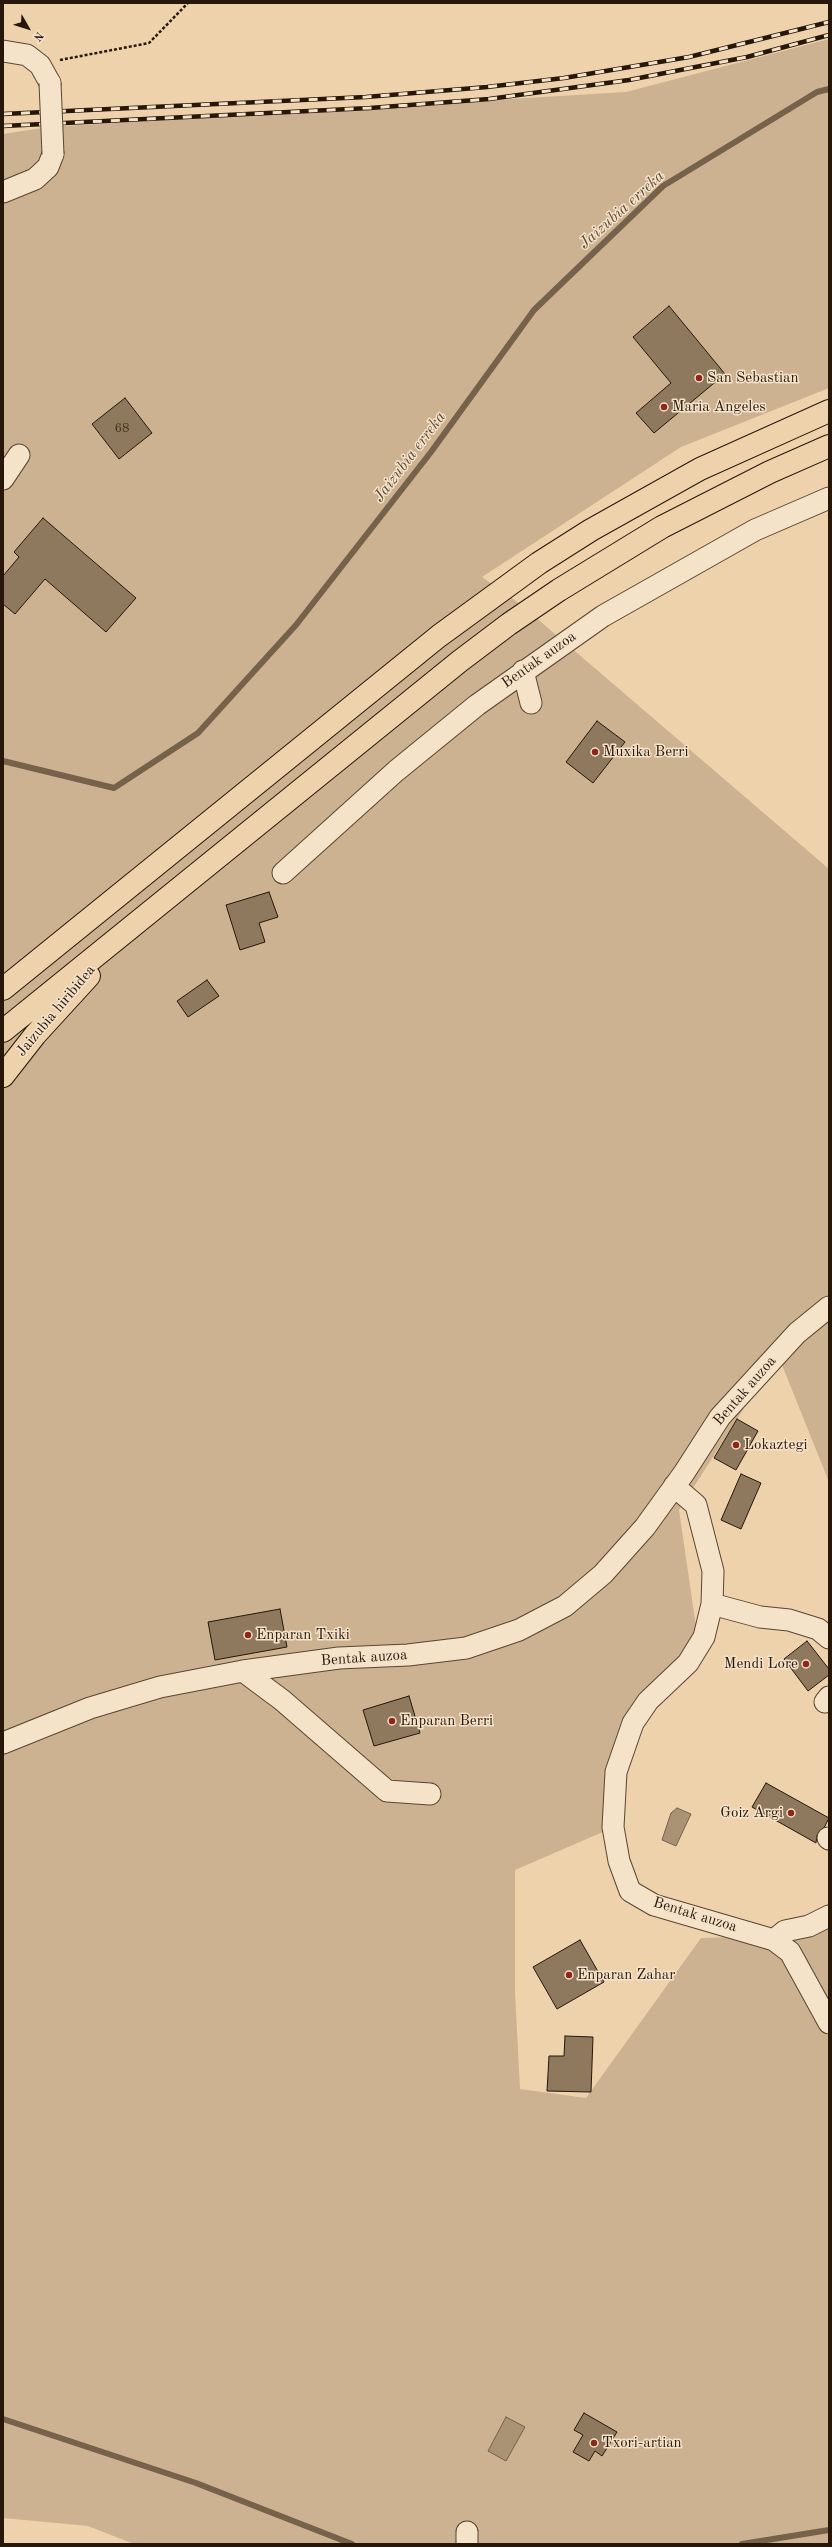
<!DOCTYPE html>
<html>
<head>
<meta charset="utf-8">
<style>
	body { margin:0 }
	#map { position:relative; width:832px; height:2547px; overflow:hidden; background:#eed2ac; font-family:"Old Standard TT",serif }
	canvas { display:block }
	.frame { position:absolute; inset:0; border:4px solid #271709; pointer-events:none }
	.north { position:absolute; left:8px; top:8px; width:40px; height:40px; -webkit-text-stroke:3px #f4e2c9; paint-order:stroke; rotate:129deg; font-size:11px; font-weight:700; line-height:16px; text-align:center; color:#271709 }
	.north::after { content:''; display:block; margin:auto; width:14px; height:18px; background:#271709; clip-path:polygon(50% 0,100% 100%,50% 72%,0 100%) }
</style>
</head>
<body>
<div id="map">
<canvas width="832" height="2547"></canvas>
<div class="frame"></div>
<div class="north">N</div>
</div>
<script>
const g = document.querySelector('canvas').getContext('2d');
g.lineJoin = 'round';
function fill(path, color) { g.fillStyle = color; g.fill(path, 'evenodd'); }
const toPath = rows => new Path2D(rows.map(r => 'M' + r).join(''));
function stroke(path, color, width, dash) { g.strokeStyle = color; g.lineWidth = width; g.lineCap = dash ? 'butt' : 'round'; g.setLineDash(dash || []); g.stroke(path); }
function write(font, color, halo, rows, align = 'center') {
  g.font = font + ' "Old Standard TT",serif'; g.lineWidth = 3; g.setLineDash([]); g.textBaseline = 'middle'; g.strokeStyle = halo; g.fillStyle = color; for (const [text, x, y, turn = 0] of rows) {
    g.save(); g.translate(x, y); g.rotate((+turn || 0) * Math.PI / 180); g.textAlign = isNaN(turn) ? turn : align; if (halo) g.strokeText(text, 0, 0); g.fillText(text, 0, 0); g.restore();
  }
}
fill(toPath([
	[829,39,829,388,681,447,482,577,520,604,829,869,829,1482,778,1355,679,1510,701,1661,643,1716,612,1828,515,1870,515,1992,520,2089,586,2098,701,1938,816,1934,829,1918,829,2544,134,2544,88,2526,3,2518,3,134,49,127,626,92]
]), '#ccb290');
const water = toPath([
	[677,1808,691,1814,676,1846,662,1840,671,1813,677,1808],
	[506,2417,525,2427,506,2461,488,2451,506,2417]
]);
fill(water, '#aa9275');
stroke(water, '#76614a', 1);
stroke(toPath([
	[3,761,114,788,198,733,296,625,431,452,534,310,663,186,817,92,829,89],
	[3,2419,196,2483,352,2544],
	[742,2544,829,2530]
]), '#76614a', 6);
const building = toPath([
	[669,306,725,374,654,433,636,413,671,383,633,337,669,306],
	[125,398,152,433,119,459,92,424,125,398],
	[43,518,136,598,106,632,45,579,15,614,3,604,3,576,19,557,14,552,43,518],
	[597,721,625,742,593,783,566,762,597,721],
	[269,892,278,917,259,923,265,942,240,950,226,905,269,892],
	[207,980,219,996,188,1017,177,1001,207,980],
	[737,1419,758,1431,736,1470,714,1458,737,1419],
	[741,1474,761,1483,741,1529,721,1520,741,1474],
	[280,1609,287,1647,215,1660,208,1622,280,1609],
	[807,1641,829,1669,829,1675,808,1691,784,1659,807,1641],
	[409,1696,420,1733,374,1746,363,1710,409,1696],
	[766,1783,829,1818,825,1826,817,1835,816,1843,752,1807,766,1783],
	[580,1940,604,1982,557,2009,533,1967,580,1940],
	[565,2036,593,2037,591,2092,547,2091,549,2056,564,2056,565,2036],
	[584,2413,617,2432,602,2456,595,2451,589,2461,573,2452,583,2435,574,2430,584,2413]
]);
fill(building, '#8e785e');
stroke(building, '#271709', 1);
const minor = toPath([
	[3,51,27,55,40,65,50,83],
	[3,192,35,179,48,167,53,154],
	[3,479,19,455],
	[523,671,531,703],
	[283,873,396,771,477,705,603,616,755,530,829,498],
	[674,1486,696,1505,713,1571,712,1604,704,1637,688,1663,648,1701,633,1723,616,1772,613,1827,619,1861,630,1891,654,1905,774,1940,790,1952,829,2023],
	[712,1604,760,1617,789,1620,818,1629,829,1638],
	[243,1671,282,1700,387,1791,430,1794],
	[825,1702,829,1697],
	[3,1743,90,1708,160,1687,243,1671,339,1658,408,1655,466,1648,519,1630,565,1606,603,1574,645,1527,684,1473,720,1417,797,1333,829,1307],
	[828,1838,829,1839],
	[774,1940,785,1931,809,1926,829,1916],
	[467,2532,467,2544]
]);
const major = toPath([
	[3,989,439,636,539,563,591,530,700,469,829,411],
	[3,1031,460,661,509,624,559,590,662,527,770,472,829,446],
	[3,1076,35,1035,89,976]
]);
stroke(minor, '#594632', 23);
stroke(major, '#271709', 24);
stroke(toPath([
	[60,60,149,43,188,3]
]), '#271709', 2.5, [3, 2]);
stroke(minor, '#f4e2c9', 21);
stroke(major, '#eed2ac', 22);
const rail = toPath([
	[3,114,366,97,487,87,564,78,689,57,829,22],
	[3,126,370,108,489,99,629,80,747,57,829,35]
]);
stroke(rail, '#271709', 4.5);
stroke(rail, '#f4e2c9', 3, [9]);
const minorBridge = toPath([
	[50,83,53,154]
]);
stroke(minorBridge, '#594632', 23, []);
stroke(minorBridge, '#f4e2c9', 21);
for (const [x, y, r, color] of [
	[699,378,4,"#8f2418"],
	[664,407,4,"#8f2418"],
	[595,752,4,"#8f2418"],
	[736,1445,4,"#8f2418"],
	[248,1635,4,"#8f2418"],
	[806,1664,4,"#8f2418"],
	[392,1721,4,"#8f2418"],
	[791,1813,4,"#8f2418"],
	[569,1975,4,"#8f2418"],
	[594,2443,4,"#8f2418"]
]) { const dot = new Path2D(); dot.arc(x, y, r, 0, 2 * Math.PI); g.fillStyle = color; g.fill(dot); stroke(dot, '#f4e2c9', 1.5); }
write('13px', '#412f1e', null, [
	["68",122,429]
]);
write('15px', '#271709', '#f4e2c9', [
	["San Sebastian",707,378],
	["Maria Angeles",672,407],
	["Muxika Berri",603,752],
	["Lokaztegi",744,1445],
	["Enparan Txiki",256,1635],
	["Mendi Lore",798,1664,"right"],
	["Enparan Berri",400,1721],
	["Goiz Argi",783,1813,"right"],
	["Enparan Zahar",577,1975],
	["Txori-artian",602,2443]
], 'left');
write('15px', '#271709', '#f4e2c9', [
	["Bentak auzoa",539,660,-35],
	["Jaizubia hiribidea",56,1011,-50],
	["Bentak auzoa",745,1391,-49],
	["Bentak auzoa",364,1658,-4],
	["Bentak auzoa",695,1915,17]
]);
write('italic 16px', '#5b4834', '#f4e2c9', [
	["Jaizubia erreka",622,210,-42],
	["Jaizubia erreka",410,457,-53]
]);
</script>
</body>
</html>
